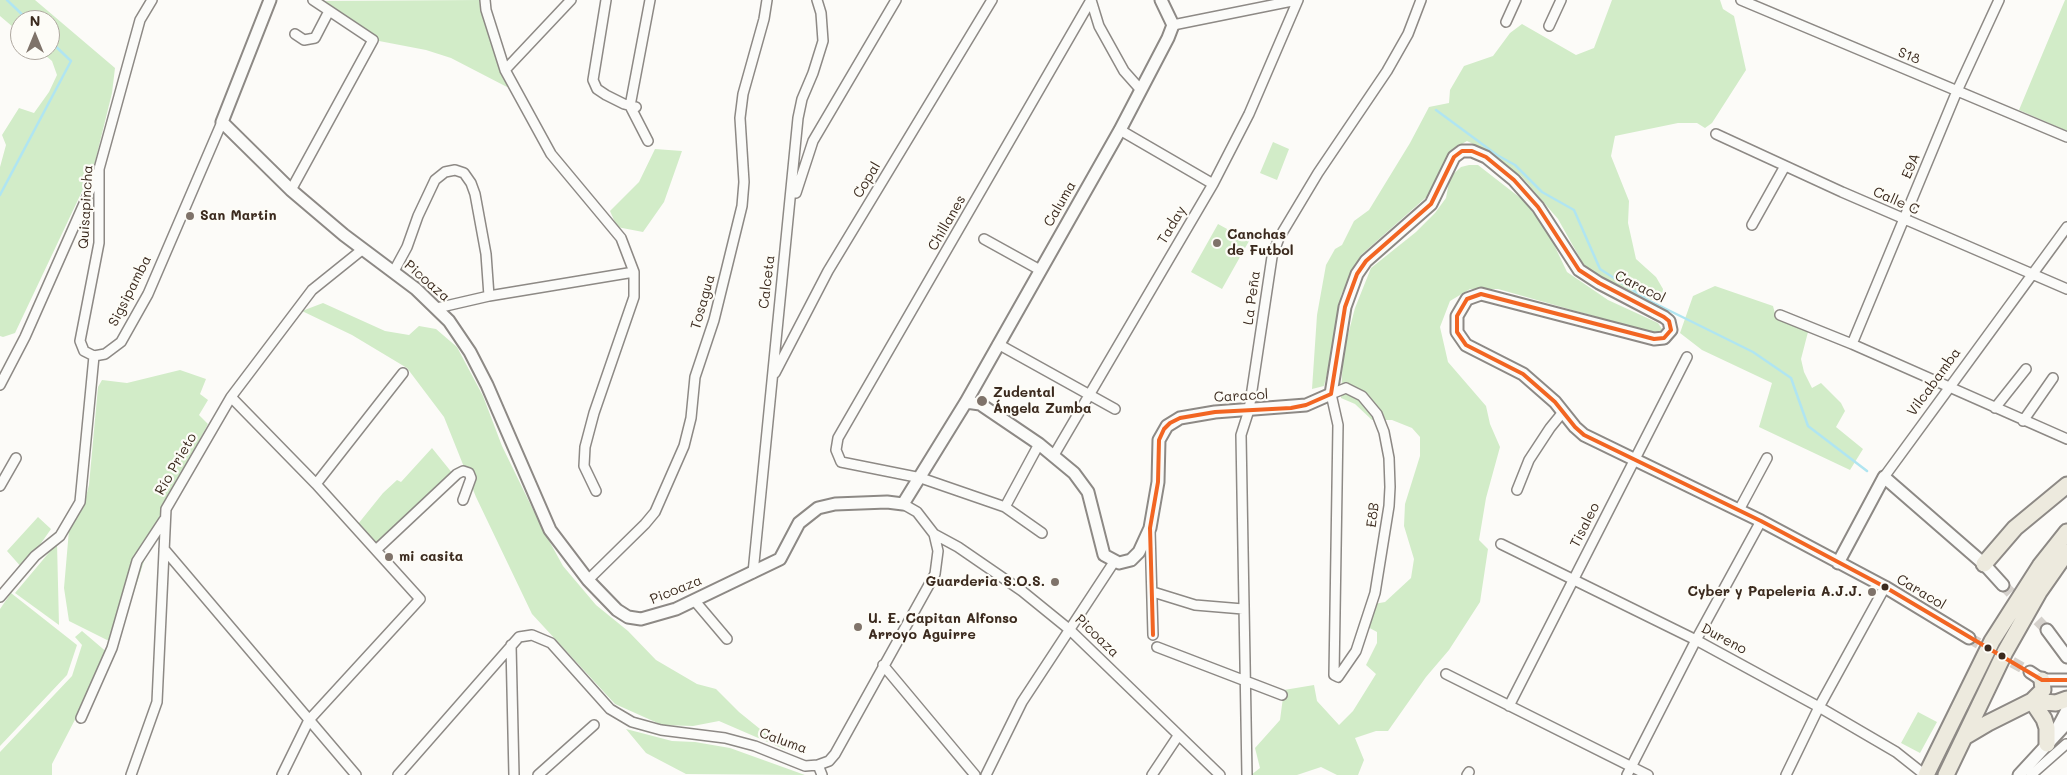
<!DOCTYPE html>
<html>
<head>
<meta charset="utf-8">
<style>
	body { margin:0 }
	#map { position:relative; width:2067px; height:775px; overflow:hidden; background:#fcfbf8; font-family:Mali,sans-serif }
	canvas { display:block }
	.north { position:absolute; left:10px; top:10px; width:50px; height:50px; box-sizing:border-box; background:#fdfcf7; border:1px solid #afa8a0; border-radius:50%; rotate:0deg; font-size:14px; font-weight:700; line-height:20px; text-align:center; color:#3b2a1e }
	.north::after { content:''; display:block; margin:auto; width:18px; height:22px; background:#7f736a; clip-path:polygon(50% 0,100% 100%,50% 72%,0 100%) }
</style>
</head>
<body>
<div id="map">
<canvas width="2067" height="775"></canvas>
<div class="north">N</div>
</div>
<script>
const g = document.querySelector('canvas').getContext('2d');
g.lineJoin = 'round';
function fill(path, color) { g.fillStyle = color; g.fill(path, 'evenodd'); }
const toPath = rows => new Path2D(rows.map(r => 'M' + r).join(''));
function stroke(path, color, width, dash) { g.strokeStyle = color; g.lineWidth = width; g.lineCap = dash ? 'butt' : 'round'; g.setLineDash(dash || []); g.stroke(path); }
function write(font, color, halo, rows, align = 'center') {
  g.font = font + ' Mali,sans-serif'; g.lineWidth = 4.5; g.setLineDash([]); g.textBaseline = 'middle'; g.strokeStyle = halo; g.fillStyle = color; for (const [text, x, y, turn = 0] of rows) {
    g.save(); g.translate(x, y); g.rotate((+turn || 0) * Math.PI / 180); g.textAlign = isNaN(turn) ? turn : align; if (halo) g.strokeText(text, 0, 0); g.fillText(text, 0, 0); g.restore();
  }
}
fill(toPath([
	[0,0,35,0,115,68,112,93,94,166,15,333,3,337,0,336,0,167,6,145,2,135,19,108,34,113,49,92,57,75,52,61,39,50,50,50,50,20,20,20,20,33,0,16],
	[481,0,489,38,509,84,507,87,451,58,426,50,379,41,318,1],
	[1612,0,1720,0,1723,9,1734,16,1746,70,1712,123,1705,128,1697,123,1678,123,1615,136,1611,156,1629,201,1628,223,1636,259,1656,277,1663,289,1661,302,1628,294,1586,269,1558,219,1521,176,1481,148,1467,141,1450,151,1431,193,1361,255,1341,295,1335,340,1324,386,1312,389,1317,315,1326,265,1335,249,1342,245,1354,221,1369,210,1410,143,1429,107,1449,103,1450,90,1464,66,1493,56,1510,33,1522,24,1576,55,1594,48],
	[2065,0,2067,0,2067,131,2019,110],
	[1273,142,1289,149,1277,180,1260,173],
	[655,149,682,151,664,202,643,232,617,227,610,211,639,182],
	[1469,165,1478,165,1523,200,1548,232,1567,272,1608,300,1658,323,1662,329,1657,334,1498,289,1470,289,1450,301,1440,327,1448,362,1486,406,1490,424,1500,447,1486,498,1479,540,1488,549,1480,602,1449,650,1426,677,1388,731,1376,731,1355,738,1364,760,1358,775,1337,775,1321,767,1297,775,1251,775,1260,768,1255,748,1280,720,1284,690,1314,685,1317,701,1339,725,1353,711,1376,674,1366,665,1377,643,1377,632,1366,626,1374,604,1385,602,1411,578,1414,559,1404,526,1405,504,1420,456,1420,437,1412,428,1392,420,1372,420,1355,404,1341,398,1343,354,1355,308,1371,268,1416,232,1435,213,1446,198,1450,177,1461,167],
	[1218,224,1249,241,1222,289,1191,272],
	[1715,286,1773,306,1776,317,1808,332,1801,359,1804,372,1812,388,1821,383,1841,403,1845,411,1836,427,1863,449,1850,470,1759,427,1772,383,1702,350,1680,333,1693,296],
	[323,303,385,331,409,335,419,326,436,329,457,347,483,396,502,446,541,526,563,566,596,605,628,631,656,660,697,684,716,689,739,712,786,750,719,721,693,726,662,725,615,704,532,614,476,497,444,417,407,368,352,335,302,311],
	[180,370,206,379,200,394,208,400,199,415,208,424,163,508,161,529,145,558,117,645,69,621,64,588,69,530,83,508,89,485,98,387,102,380,127,383],
	[432,448,453,474,377,546,358,524,383,493,397,480,401,482],
	[38,517,51,529,23,569,7,551],
	[57,543,59,625,15,593],
	[11,593,77,645,67,675,0,746,0,609],
	[82,631,109,654,52,764,52,775,0,775,0,752,72,676,82,645,75,637],
	[1918,712,1937,722,1920,753,1901,743],
	[626,729,672,741,695,742,730,748,805,775,686,774,646,753]
]), '#d2ecc8');
stroke(toPath([
	[7,0,28,20],
	[1436,110,1497,155,1515,165,1542,192,1574,210,1600,269,1648,300,1753,352,1791,378,1808,426,1867,471],
	[0,195,71,61,50,41]
]), '#b0e5f1', 2.5);
stroke(toPath([
	[2003,585,2047,630],
	[1969,638,2030,672]
]), '#d5d1cc', 11, [11, 5.5]);
const minor = toPath([
	[485,0,486,10,505,70,551,154,621,238,634,272,634,297,594,413,585,447,584,466,596,491],
	[606,0,593,80,597,89,606,95,624,104,636,107],
	[1091,0,1099,26,1124,71,1140,89],
	[1741,0,2067,137],
	[1506,22,1516,0],
	[1173,25,1297,0],
	[1549,26,1561,0],
	[295,34,304,40,315,38,329,11],
	[505,70,571,0],
	[1120,130,1213,184],
	[1716,134,1842,192,2067,289],
	[648,141,630,106,650,0],
	[291,190,373,40,313,0],
	[796,193,813,141,896,0],
	[1752,225,1785,166],
	[984,239,1040,270],
	[394,271,407,247,418,216,435,180,445,172,455,170,464,173,471,183,475,194,486,254,489,296],
	[437,308,489,296,634,272],
	[1780,315,1852,344,2067,439],
	[998,344,1115,409],
	[1852,344,1957,91,1999,0],
	[94,356,84,351,80,341,99,243,99,169,140,20,152,0],
	[94,356,105,354,121,342,148,294,222,122],
	[775,373,828,271,992,0],
	[0,385,25,337,98,172],
	[1346,388,1362,396,1377,414,1384,432,1389,458,1390,487,1389,506,1375,593,1356,651,1338,677,1334,675,1338,425,1331,394,1346,388],
	[231,397,316,484,420,599,309,720,282,775],
	[1995,408,2026,369],
	[2023,421,2053,378],
	[1054,455,1213,184,1249,114,1298,0],
	[1884,477,2067,227],
	[316,484,403,373],
	[0,486,16,458],
	[1517,490,1529,460,1550,428,1563,412],
	[1005,507,1039,444],
	[1739,510,1767,458],
	[1150,530,1153,635],
	[1042,533,1005,507,921,478,841,462,836,450,838,438,1091,0],
	[934,534,958,547,1022,591,1070,630,1220,775],
	[1501,544,1696,640,1819,707,1896,752,1925,775],
	[164,549,356,775],
	[376,550,457,474,463,471,469,473,471,478,463,500],
	[753,573,798,118,802,99,813,73,823,41,821,13,817,0],
	[588,580,645,524,655,512,684,446,691,418,695,377,714,320,742,206,744,182,740,118,743,94,764,19,767,0],
	[1153,592,1195,605,1243,609],
	[0,597,35,556,60,536,80,502,94,356],
	[694,600,727,639],
	[511,645,514,775],
	[1157,647,1282,695],
	[883,665,975,775],
	[1446,674,1648,775],
	[1509,706,1687,357],
	[81,718,112,648,137,561,164,520],
	[818,765,822,775],
	[131,775,157,702,166,509,231,397,312,290,363,249],
	[398,775,519,637,532,635,551,643,610,709,632,722,661,730,725,738,755,746,805,766,818,765,829,761,835,754,935,574,938,551,934,534,917,512,903,504],
	[538,775,594,725],
	[986,775,1022,702,1114,562],
	[1152,775,1178,736],
	[1247,775,1241,435,1249,410,1272,257,1279,238,1318,173,1387,71,1408,34,1421,0],
	[1467,775,1469,772],
	[1627,775,1696,640,1761,521],
	[1786,775,1819,707,1885,587],
	[2031,775,2066,744]
]);
const tertiary = toPath([
	[270,0,222,122,291,190,344,235,416,289,449,321,470,352,487,385,550,530,588,580,617,610,628,617,641,619,676,609,780,559,799,523,818,508,835,504,887,502,903,504,966,402,1120,130,1168,38,1173,25,1161,0],
	[966,402,980,404,1039,444,1074,473,1088,492,1104,555,1119,563,1131,560,1139,552,1150,528,1158,482,1159,440,1167,426,1180,418,1215,412,1306,405,1331,394,1345,307,1357,274,1366,261,1431,204,1454,157,1462,151,1472,151,1486,157,1514,180,1538,207,1579,270,1599,283,1664,317,1669,321,1671,330,1664,338,1654,339,1481,294,1467,299,1457,316,1457,332,1466,345,1523,374,1555,402,1575,427,1584,435,1761,521,1885,587,1969,638],
	[1838,563,1884,477,1984,564,2003,585],
	[2047,630,2067,657],
	[2030,672,2042,680,2067,680],
	[2058,727,2067,710],
	[2019,775,2067,723]
]);
const trunk = toPath([
	[1984,564,2015,528,2067,485],
	[2032,701,2044,719,2047,728,2047,744],
	[2032,701,2056,703,2067,699],
	[1966,736,1988,723,2032,701,2043,690,2042,680],
	[1926,775,1992,641,2040,566,2067,532],
	[1946,775,2005,652,2039,592,2067,552]
]);
stroke(minor, '#8d8985', 12);
stroke(tertiary, '#8d8985', 15);
stroke(trunk, '#8d8985', 19);
stroke(minor, '#fbfbf9', 9);
stroke(tertiary, '#fbfbf9', 11);
stroke(trunk, '#edeade', 15);
stroke(toPath([
	[1153,635,1150,528,1158,482,1159,440,1164,429,1170,423,1180,418,1215,412,1291,408,1306,405,1331,394,1345,307,1357,274,1366,261,1431,204,1454,157,1462,151,1472,151,1486,157,1514,180,1538,207,1579,270,1599,283,1664,317,1669,321,1671,330,1664,338,1654,339,1481,294,1467,299,1457,316,1457,332,1466,345,1523,374,1555,402,1575,427,1584,435,1761,521,1885,587,2042,680,2067,680]
]), '#f26522', 4);
for (const [x, y, r, color] of [
	[190,216,5,"#7f736a"],
	[1217,243,5,"#7f736a"],
	[982,401,6,"#7f736a"],
	[389,557,5,"#7f736a"],
	[1055,582,5,"#7f736a"],
	[1885,587,4.5,"#3b2a1e"],
	[1872,592,5,"#7f736a"],
	[858,627,5,"#7f736a"],
	[1988,648,4.5,"#3b2a1e"],
	[2002,656,4.5,"#3b2a1e"]
]) { const dot = new Path2D(); dot.arc(x, y, r, 0, 2 * Math.PI); g.fillStyle = color; g.fill(dot); stroke(dot, '#fdfcf7', 2); }
write('14px', '#3b2a1e', '#fdfcf7', [
	["S18",1909,56,22],
	["E9A",1911,166,-67],
	["Copal",867,180,-59],
	["Calle C",1896,201,24],
	["Caluma",1060,204,-60],
	["Quisapincha",86,207,-87],
	["Chillanes",947,223,-60],
	["Taday",1172,225,-59],
	["Picoaza",427,281,41],
	["Calceta",767,282,-83],
	["Caracol",1640,287,27],
	["Sigsipamba",130,291,-63],
	["La Peña",1252,298,-82],
	["Tosagua",703,302,-74],
	["Vilcabamba",1934,382,-54],
	["Caracol",1241,396,-3],
	["Río Prieto",176,464,-60],
	["E8B",1373,515,-83],
	["Tisaleo",1585,525,-63],
	["Picoaza",676,590,-22],
	["Caracol",1921,592,31],
	["Picoaza",1097,636,44],
	["Dureno",1724,639,28],
	["Caluma",783,741,20]
]);
write('bold 14px', '#3b2a1e', '#fdfcf7', [
	["San Martin",200,216],
	["Canchas",1227,235],
	["de Futbol",1227,251],
	["Zudental",993,393],
	["Ángela Zumba",993,409],
	["mi casita",399,557],
	["Guarderia S.O.S.",1045,582,"right"],
	["Cyber y Papeleria A.J.J.",1862,592,"right"],
	["U. E. Capitan Alfonso",868,619],
	["Arroyo Aguirre",868,635]
], 'left');
</script>
</body>
</html>
